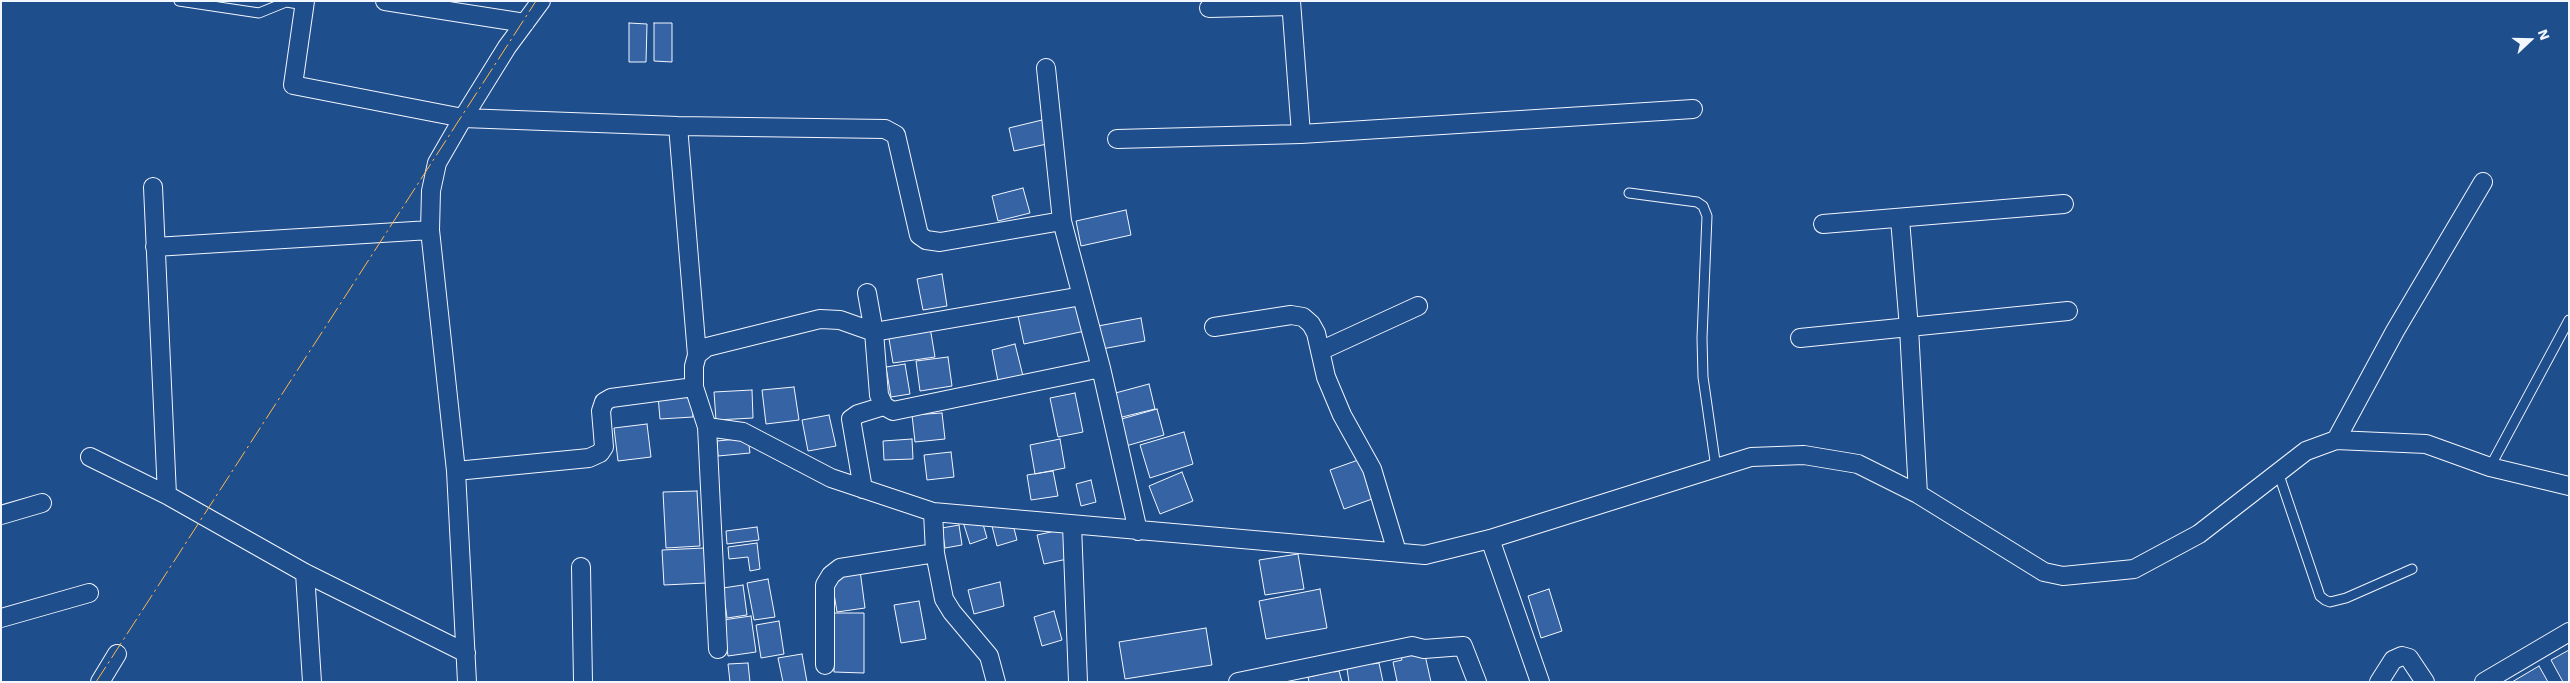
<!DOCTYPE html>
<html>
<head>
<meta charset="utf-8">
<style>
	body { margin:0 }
	#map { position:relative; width:2570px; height:683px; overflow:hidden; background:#1f4e8c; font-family:"Work Sans",sans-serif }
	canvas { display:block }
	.frame { position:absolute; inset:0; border:2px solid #f2f6ff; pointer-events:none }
	.north { position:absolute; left:2505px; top:15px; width:50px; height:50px; -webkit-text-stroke:4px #1f4e8c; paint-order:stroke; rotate:69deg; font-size:14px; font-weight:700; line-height:20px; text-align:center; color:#f2f6ff }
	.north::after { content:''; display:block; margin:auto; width:18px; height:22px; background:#f2f6ff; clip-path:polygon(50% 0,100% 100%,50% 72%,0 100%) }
</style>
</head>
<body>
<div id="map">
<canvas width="2570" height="683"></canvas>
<div class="frame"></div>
<div class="north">N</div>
</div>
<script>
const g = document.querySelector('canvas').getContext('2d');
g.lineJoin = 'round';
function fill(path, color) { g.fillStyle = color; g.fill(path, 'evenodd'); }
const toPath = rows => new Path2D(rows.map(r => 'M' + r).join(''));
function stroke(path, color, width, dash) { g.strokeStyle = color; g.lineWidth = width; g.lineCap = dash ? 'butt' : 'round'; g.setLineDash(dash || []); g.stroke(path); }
const building = toPath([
	[629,23,647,24,646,62,629,62,629,23],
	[654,23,672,23,672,62,654,61,654,23],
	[1042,120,1047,144,1014,151,1009,128,1042,120],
	[1023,188,1030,213,998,221,992,196,1023,188],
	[1126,210,1131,235,1081,246,1076,221,1126,210],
	[942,274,947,306,923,310,917,279,942,274],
	[1079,304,1085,331,1024,344,1018,316,1079,304],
	[1141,318,1145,341,1102,349,1098,326,1141,318],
	[930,327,935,357,893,363,888,333,930,327],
	[1015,344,1023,376,998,381,992,350,1015,344],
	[948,357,952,386,920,391,916,361,948,357],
	[905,364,910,394,891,397,886,367,905,364],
	[1149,384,1155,409,1114,419,1108,395,1149,384],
	[794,387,799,420,766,424,762,390,794,387],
	[752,390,753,418,716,420,714,392,752,390],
	[1075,393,1083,432,1058,437,1050,398,1075,393],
	[691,394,693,417,660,419,658,396,691,394],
	[1157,409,1164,435,1126,446,1118,420,1157,409],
	[942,413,945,439,915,442,912,415,942,413],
	[829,415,836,446,808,451,802,420,829,415],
	[647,424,651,457,618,461,614,428,647,424],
	[1184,432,1193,464,1150,478,1140,445,1184,432],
	[748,438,750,453,718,456,717,441,748,438],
	[912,439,913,459,884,460,883,441,912,439],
	[1060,439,1065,468,1035,474,1030,445,1060,439],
	[951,452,954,477,927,480,924,455,951,452],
	[1361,459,1375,498,1344,509,1330,470,1361,459],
	[1053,471,1058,496,1031,500,1027,475,1053,471],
	[1182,472,1193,501,1160,514,1149,486,1182,472],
	[1091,480,1096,502,1081,506,1076,484,1091,480],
	[697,491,700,546,666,548,663,492,697,491],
	[981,517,987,538,970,544,963,522,981,517],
	[1012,521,1017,540,997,546,992,526,1012,521],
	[959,525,962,545,945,548,942,528,959,525],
	[757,527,759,540,727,544,726,531,757,527],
	[1065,529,1072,558,1044,564,1037,535,1065,529],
	[757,543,760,569,750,571,748,557,729,559,728,547,757,543],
	[704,548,706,583,664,585,662,550,704,548],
	[1298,554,1304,589,1265,595,1259,560,1298,554],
	[860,570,865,608,837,612,833,587,837,574,860,570],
	[768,579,775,617,754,620,747,583,768,579],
	[1000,582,1004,606,974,614,968,590,1000,582],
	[743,585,747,615,727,618,723,588,743,585],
	[1320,589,1327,628,1266,639,1259,601,1320,589],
	[1549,589,1562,631,1541,638,1528,596,1549,589],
	[919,601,926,639,901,643,894,605,919,601],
	[1054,611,1062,640,1042,646,1034,617,1054,611],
	[834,613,864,613,864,673,834,672,834,613],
	[751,616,756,652,728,656,723,620,751,616],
	[779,621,784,654,761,658,756,625,779,621],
	[1206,628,1212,665,1125,679,1119,642,1206,628],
	[2569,650,2569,682,2563,682,2551,660,2569,650],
	[1419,652,1425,655,1431,682,1392,682,1397,681,1393,662,1402,660,1401,656,1419,652],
	[802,654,807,682,783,682,778,658,802,654],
	[1371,660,1372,664,1379,663,1383,682,1349,682,1347,669,1356,667,1356,663,1371,660],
	[748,663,750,682,730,682,728,664,748,663],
	[2539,666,2548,682,2512,682,2539,666],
	[1333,668,1334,672,1339,671,1342,682,1309,682,1308,677,1318,675,1317,671,1333,668]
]);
fill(building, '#3563a3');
stroke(building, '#f2f6ff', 1);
const lane = toPath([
	[179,1,259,13,286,2,305,5],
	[1629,193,1697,202,1703,206,1707,216,1702,338,1703,377,1716,468],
	[2490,467,2569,320],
	[2278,472,2320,596,2325,600,2330,602,2346,598,2412,569]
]);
const street = toPath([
	[305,1,293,85,463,118,678,126,885,129,896,135,919,235,926,240,940,242,1062,221],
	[385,1,525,23],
	[1291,1,1301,134],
	[1209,8,1291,6],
	[1046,68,1062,221,1101,368,1138,531],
	[1117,139,1301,134,1693,109],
	[153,187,167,495],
	[1900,219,1909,328,1918,494],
	[1823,224,2064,204],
	[155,247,430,230],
	[867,293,874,332,1082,296],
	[1214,327,1291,315,1303,317,1311,324,1316,333,1326,377,1342,415,1372,469,1397,552],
	[1800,338,2068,311],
	[1320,351,1418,306],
	[697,355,707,347,820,319,840,320,874,332,879,395,884,406,893,411,1101,368],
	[694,387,707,427,718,649],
	[707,427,743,432,831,478,933,512,1425,555,1490,539,1751,457,1804,455,1858,464,1918,494,2044,572,2063,576,2134,569,2199,534,2306,451,2336,440,2426,444,2490,467,2569,486],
	[2336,440,2395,331,2483,182],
	[90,457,167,495,305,573,466,653],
	[456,471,589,458,600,453,604,447,601,411,604,402,611,398,694,387,694,366,697,355,678,126],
	[863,489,851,419,858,414,884,406],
	[933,512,935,553,944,599,952,612,989,656,996,682],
	[1,515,42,503],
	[1072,525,1078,682],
	[1490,539,1540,682],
	[581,567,583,682],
	[305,573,312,682],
	[1,618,89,593],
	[825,665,825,585,831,575,840,568,935,553],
	[100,682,117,654],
	[467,682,456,471,430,230,431,191,437,163,463,118,507,47,541,1],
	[1238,682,1412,646,1424,649,1463,646,1477,682],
	[2379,682,2393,660,2402,656,2409,658,2425,682],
	[2484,682,2569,632]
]);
stroke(lane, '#f2f6ff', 11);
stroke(street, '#f2f6ff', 20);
stroke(lane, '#1f4e8c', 9);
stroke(street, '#1f4e8c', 18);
stroke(toPath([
	[96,682,536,1]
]), '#ffb74d', 1, [18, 4, 2.5, 4]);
</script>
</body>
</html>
